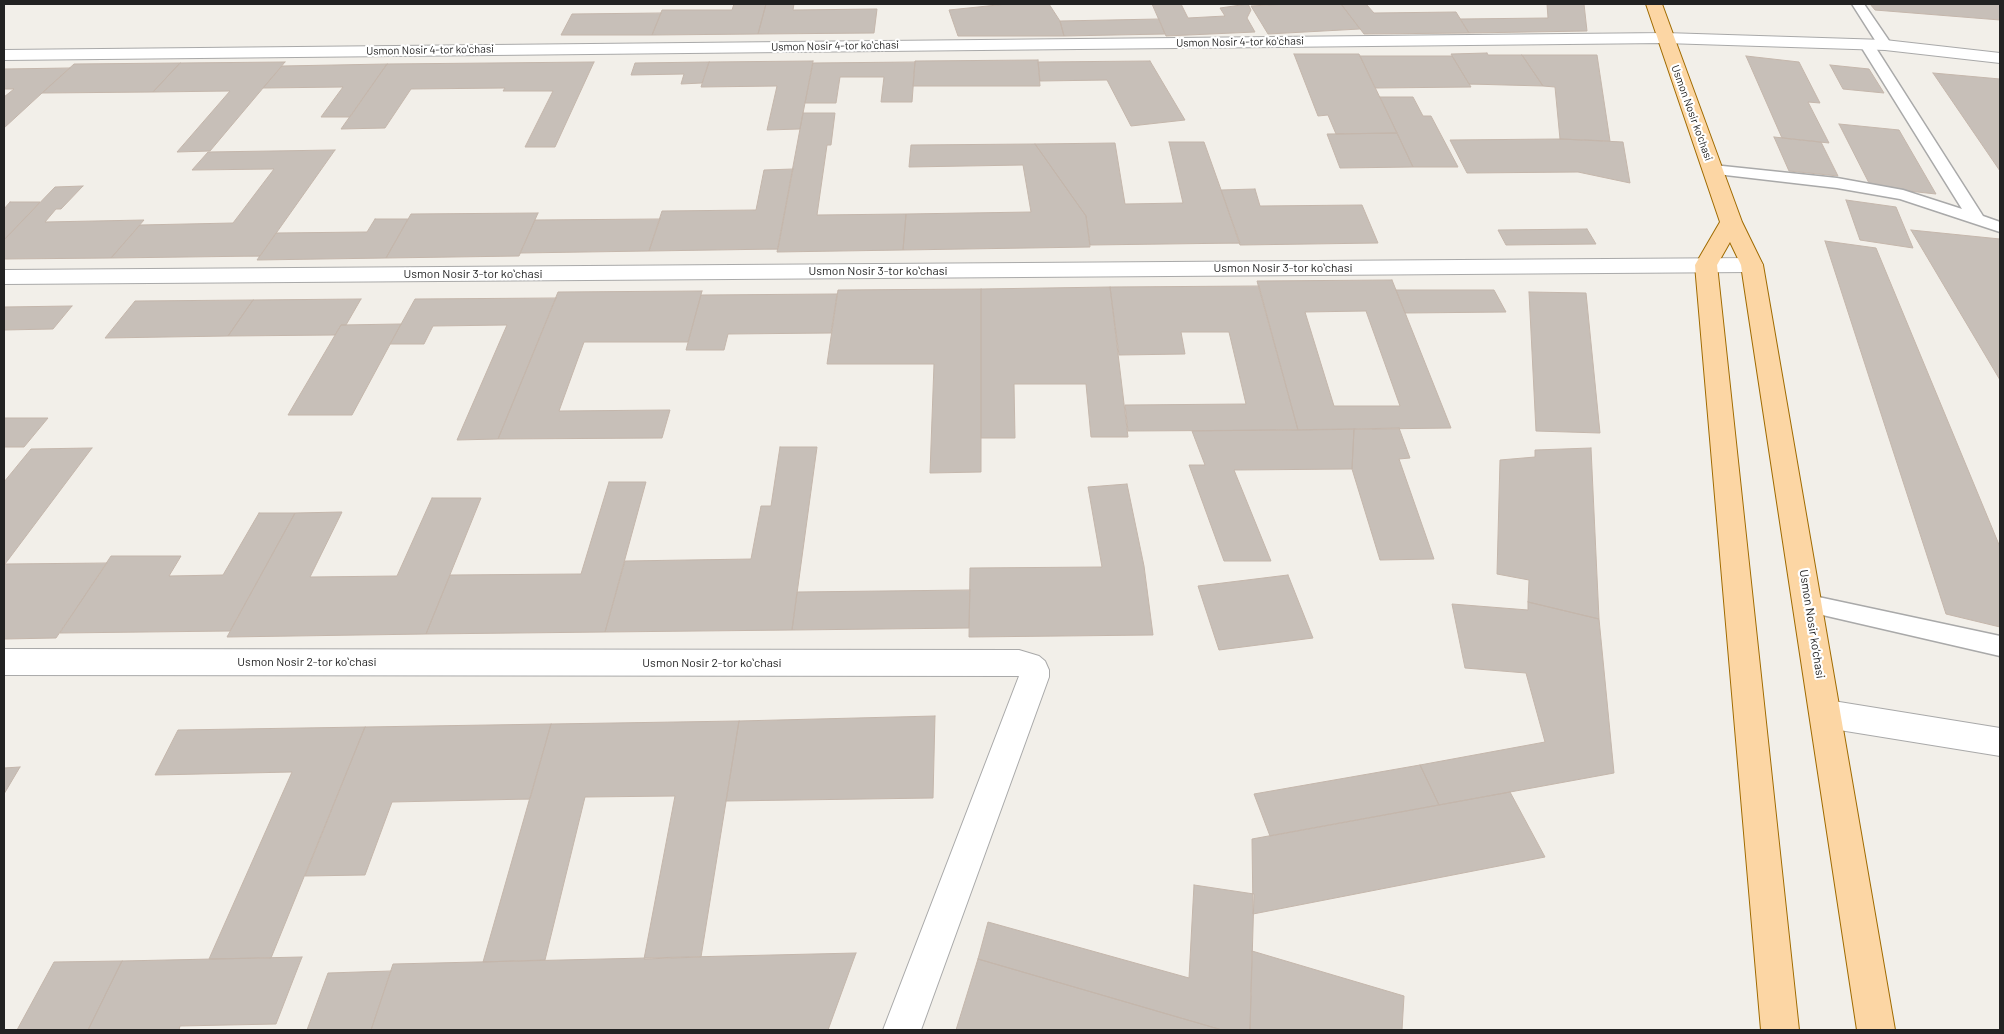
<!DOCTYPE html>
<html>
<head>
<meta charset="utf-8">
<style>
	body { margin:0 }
	#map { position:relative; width:2004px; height:1034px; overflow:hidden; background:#f2efe9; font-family:Barlow,sans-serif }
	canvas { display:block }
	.frame { position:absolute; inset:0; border:5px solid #222; pointer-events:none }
</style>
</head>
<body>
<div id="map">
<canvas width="2004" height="1034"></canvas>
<div class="frame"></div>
</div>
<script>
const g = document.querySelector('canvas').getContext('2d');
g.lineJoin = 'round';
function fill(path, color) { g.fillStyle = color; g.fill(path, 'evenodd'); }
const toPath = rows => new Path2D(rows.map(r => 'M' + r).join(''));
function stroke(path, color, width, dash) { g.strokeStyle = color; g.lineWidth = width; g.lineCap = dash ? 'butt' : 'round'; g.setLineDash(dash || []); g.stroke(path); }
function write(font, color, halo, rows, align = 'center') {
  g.font = font + ' Barlow,sans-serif'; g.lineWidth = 4.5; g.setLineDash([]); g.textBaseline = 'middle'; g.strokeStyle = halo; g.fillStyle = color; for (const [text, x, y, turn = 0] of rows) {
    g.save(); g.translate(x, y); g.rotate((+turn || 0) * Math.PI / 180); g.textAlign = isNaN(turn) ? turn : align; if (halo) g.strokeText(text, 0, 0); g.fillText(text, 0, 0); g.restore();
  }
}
const building = toPath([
	[734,4,766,4,758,34,652,35,662,10,732,10,734,4],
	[766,4,794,4,793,10,877,9,874,33,758,34,766,4],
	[1007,4,1049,4,1060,21,1064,36,958,36,949,10,1007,4],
	[1152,4,1181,4,1188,18,1225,16,1220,8,1248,4,1251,10,1247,18,1255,32,1166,36,1152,4],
	[1287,4,1341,4,1360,29,1268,34,1251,6,1287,4],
	[1341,4,1366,4,1374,13,1456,12,1469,33,1364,34,1341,4],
	[1547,4,1584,4,1587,31,1469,33,1460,19,1548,18,1547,4],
	[1870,4,2000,4,2000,20,1875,10,1870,4],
	[661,13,652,35,561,35,572,14,661,13],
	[1159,19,1165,34,1064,36,1060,21,1159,19],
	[1487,53,1488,55,1522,55,1543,86,1469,84,1451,54,1487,53],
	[1294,54,1359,54,1397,133,1336,134,1328,115,1318,116,1294,54],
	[1522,55,1597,55,1610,141,1560,139,1555,87,1543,86,1522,55],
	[1360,56,1452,56,1471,87,1375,88,1360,56],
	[1746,56,1799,62,1820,103,1808,102,1829,143,1782,138,1746,56],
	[1038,60,1040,86,913,86,915,61,1038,60],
	[813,61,800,129,767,130,777,86,701,87,709,62,813,61],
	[1150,61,1185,120,1131,126,1107,80,1040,81,1038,62,1150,61],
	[285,62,210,151,177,152,230,91,153,92,180,63,285,62],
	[594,62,555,147,525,147,553,91,503,91,505,88,411,89,385,128,341,129,387,64,594,62],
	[709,62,702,83,681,84,684,74,631,75,635,63,709,62],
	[915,62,912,102,881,102,884,77,840,77,836,103,805,103,813,63,915,62],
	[180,63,153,92,42,93,74,64,180,63],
	[387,64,350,117,321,117,343,87,263,88,282,66,387,64],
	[1830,65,1869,69,1884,93,1843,89,1830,65],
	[70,68,42,93,4,128,4,97,14,89,4,89,4,69,70,68],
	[1933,73,2000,79,2000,171,1933,73],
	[1380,97,1413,97,1423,116,1431,116,1458,167,1413,167,1380,97],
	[803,113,835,113,831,145,827,145,817,215,906,214,903,250,777,252,803,113],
	[1839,124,1899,130,1936,194,1871,187,1839,124],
	[1397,133,1413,167,1340,168,1327,134,1397,133],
	[1774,137,1821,142,1838,176,1789,171,1774,137],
	[1560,139,1623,142,1630,183,1578,172,1467,173,1450,140,1560,139],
	[1169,142,1204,142,1240,243,1090,245,1086,216,1035,144,1115,143,1125,204,1183,203,1169,142],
	[1035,144,1086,216,1090,247,903,250,906,214,1031,212,1023,165,909,167,911,145,1035,144],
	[335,150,260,256,111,258,140,225,233,223,274,169,192,170,208,152,335,150],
	[793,169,778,249,649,251,662,211,756,210,764,170,793,169],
	[83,186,61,209,56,209,45,222,144,220,111,258,4,259,4,240,55,187,83,186],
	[1255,189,1260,206,1362,205,1378,243,1240,245,1221,190,1255,189],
	[1846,200,1896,207,1913,248,1860,240,1846,200],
	[10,202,40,202,4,240,4,209,10,202],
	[538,213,519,256,386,258,411,214,538,213],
	[375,219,408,219,386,258,257,260,276,233,367,232,375,219],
	[660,219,649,251,520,253,535,220,660,219],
	[1587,229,1596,244,1506,245,1498,230,1587,229],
	[1911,230,2000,239,2000,380,1911,230],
	[1825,241,1876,248,2000,547,2000,627,1946,614,1825,241],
	[1392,280,1451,428,1298,430,1257,281,1392,280],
	[1366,311,1400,406,1334,406,1305,312,1366,311],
	[1259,286,1298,430,1128,431,1125,405,1246,404,1229,332,1181,332,1185,354,1119,355,1110,287,1259,286],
	[1110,287,1128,437,1091,437,1086,384,1014,384,1015,438,981,438,981,289,1110,287],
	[981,289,981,472,930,473,934,364,827,364,838,290,981,289],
	[1396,290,1494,290,1506,312,1405,313,1396,290],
	[702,291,688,342,584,342,559,411,670,410,662,438,498,439,558,292,702,291],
	[1529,292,1586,293,1600,433,1536,431,1529,292],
	[837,294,831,333,728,334,724,350,686,350,701,295,837,294],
	[556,298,498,439,457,440,507,325,433,326,424,344,390,344,415,299,556,298],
	[361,299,346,325,341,325,335,335,228,336,253,300,361,299],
	[253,300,228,336,105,338,135,301,253,300],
	[72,306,53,329,4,330,4,307,72,306],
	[401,324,352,415,288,415,341,325,401,324],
	[4,418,48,418,24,447,4,447,4,418],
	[1399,428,1410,458,1399,459,1434,559,1380,560,1352,469,1354,429,1399,428],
	[1354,429,1352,469,1234,470,1271,561,1224,561,1189,465,1205,465,1192,431,1354,429],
	[780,447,817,447,792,630,605,632,625,561,751,559,761,506,771,506,780,447],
	[92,448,5,564,107,563,56,638,4,639,4,482,31,449,92,448],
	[1591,448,1599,619,1528,602,1529,580,1497,574,1500,460,1535,457,1535,450,1591,448],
	[609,482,646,482,605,632,426,634,450,575,581,574,609,482],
	[1127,484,1144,566,1153,635,969,637,970,568,1102,567,1088,487,1127,484],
	[432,498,481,498,426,634,227,637,295,513,342,512,310,577,397,576,432,498],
	[259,513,295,513,230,631,60,633,111,556,181,556,169,576,223,575,259,513],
	[1288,575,1313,638,1219,650,1198,586,1288,575],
	[970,590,969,628,792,630,797,592,970,590],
	[1528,602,1599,619,1614,773,1439,805,1420,765,1545,742,1526,673,1465,668,1452,604,1528,610,1528,602],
	[935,716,933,798,726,801,739,721,935,716],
	[739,721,701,957,644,959,675,796,585,797,545,960,483,962,551,724,739,721],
	[551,724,530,799,392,802,365,875,305,876,365,727,551,724],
	[365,727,271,958,209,959,292,772,155,775,178,730,365,727],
	[1420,765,1439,805,1270,836,1254,794,1420,765],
	[20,767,4,794,4,768,20,767],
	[1510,792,1545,857,1253,914,1252,839,1510,792],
	[1194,885,1254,894,1250,1030,1222,1030,978,959,988,922,1189,978,1194,885],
	[1252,951,1404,996,1402,1030,1250,1030,1252,951],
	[856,953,828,1030,371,1030,393,964,856,953],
	[302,957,276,1024,180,1026,179,1030,88,1030,122,961,302,957],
	[978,959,1222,1030,956,1030,978,959],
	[122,961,88,1030,17,1030,54,962,122,961],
	[391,971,371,1030,307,1030,328,973,391,971]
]);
fill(building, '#c7bfb8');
stroke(building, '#c4b6ab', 1);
const service = toPath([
	[1852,4,1864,4,1892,45,1890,48,1880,48,1852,4],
	[1867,41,1874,45,1983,216,2000,222,2000,232,1900,199,1837,188,1708,173,1705,170,1708,167,1713,165,1837,178,1903,190,1962,209,1860,45,1867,41],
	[1809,595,2000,636,2000,656,1801,610,1798,604,1801,598,1809,595]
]);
const minor = toPath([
	[1665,33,1885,40,2000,53,2000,63,1885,50,1665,43,4,60,4,50,1665,33],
	[1752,258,1760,260,1763,265,1760,270,1752,272,4,284,4,270,1752,258],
	[4,649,1019,650,1039,656,1045,661,1049,670,1049,677,921,1030,883,1030,1019,676,4,675,4,649],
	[1827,700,2000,728,2000,756,1827,728,1816,724,1811,714,1816,704,1827,700]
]);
const primary = toPath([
	[1646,4,1662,4,1742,222,1763,265,1895,1030,1857,1030,1741,265,1730,242,1717,265,1799,1030,1761,1030,1695,265,1720,222,1646,4]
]);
stroke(service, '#a9a9a9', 3);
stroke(minor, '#a9a9a9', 2);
stroke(primary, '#a06b00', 2);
fill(service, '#fff');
fill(minor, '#fff');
fill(primary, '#fcd6a4');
write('11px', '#222', '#fff', [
	["Usmon Nosir 4-tor koʻchasi",1240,42,-1],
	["Usmon Nosir 4-tor koʻchasi",835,46,-1],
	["Usmon Nosir 4-tor koʻchasi",430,50,-1],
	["Usmon Nosir ko‘chasi",1692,113,70]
]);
write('12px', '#222', '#fff', [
	["Usmon Nosir 3-tor koʻchasi",1283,268],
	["Usmon Nosir 3-tor koʻchasi",878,271],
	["Usmon Nosir 3-tor koʻchasi",473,274],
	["Usmon Nosir ko‘chasi",1812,624,81],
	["Usmon Nosir 2-tor koʻchasi",307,662],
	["Usmon Nosir 2-tor koʻchasi",712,663]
]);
</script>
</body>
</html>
